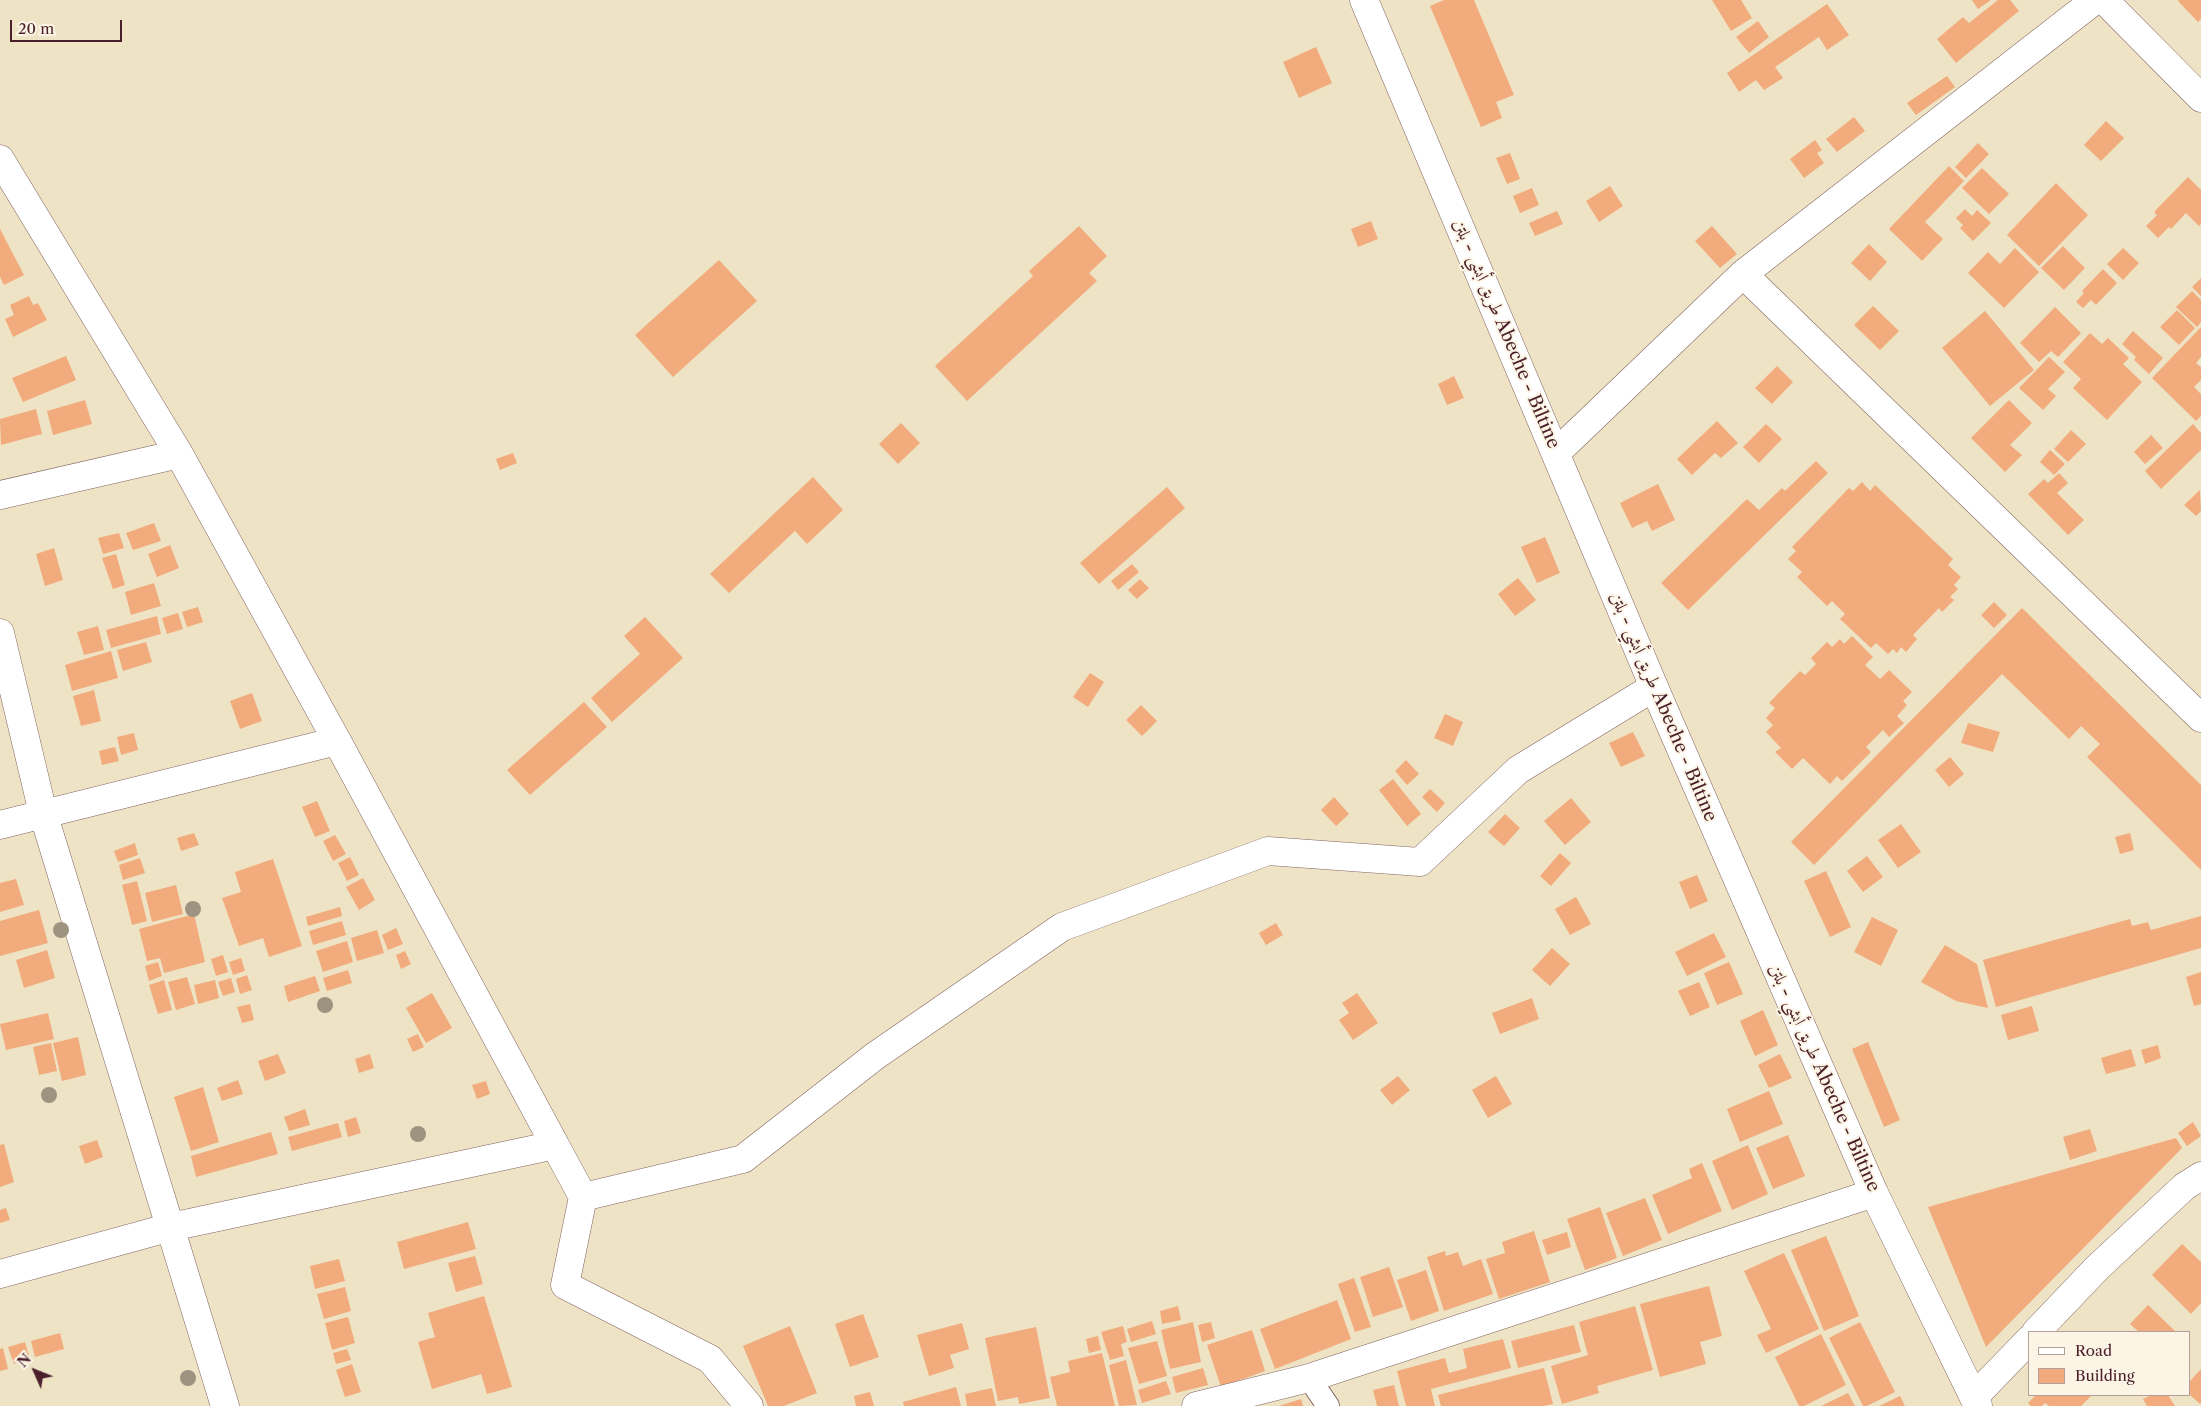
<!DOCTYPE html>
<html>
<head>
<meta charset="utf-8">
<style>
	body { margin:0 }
	#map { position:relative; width:2201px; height:1406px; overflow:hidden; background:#eee4c5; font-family:"Libre Caslon Text",serif }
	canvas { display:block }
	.legend { position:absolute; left:2028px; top:1331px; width:162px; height:65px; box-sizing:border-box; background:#fcf5e5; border:1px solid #b59f9b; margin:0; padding:6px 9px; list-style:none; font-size:15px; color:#4a1f2b }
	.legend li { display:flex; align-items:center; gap:10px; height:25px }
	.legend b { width:25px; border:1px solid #b59f9b }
	.north { position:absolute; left:10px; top:1346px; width:50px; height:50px; -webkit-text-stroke:4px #fcf5e5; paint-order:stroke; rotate:314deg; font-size:14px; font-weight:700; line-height:20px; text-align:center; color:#4a1f2b }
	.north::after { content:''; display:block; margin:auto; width:18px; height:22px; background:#4a1f2b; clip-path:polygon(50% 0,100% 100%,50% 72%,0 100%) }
	.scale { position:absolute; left:10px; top:20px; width:112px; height:22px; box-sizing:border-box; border:2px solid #4a1f2b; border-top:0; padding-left:6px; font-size:15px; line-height:18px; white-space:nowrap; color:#4a1f2b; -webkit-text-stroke:4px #fcf5e5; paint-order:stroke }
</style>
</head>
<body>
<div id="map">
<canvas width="2201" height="1406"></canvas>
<ul class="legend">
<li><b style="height:6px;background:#fff"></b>Road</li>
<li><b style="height:14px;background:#f1ab7c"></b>Building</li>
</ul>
<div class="north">N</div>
<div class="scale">20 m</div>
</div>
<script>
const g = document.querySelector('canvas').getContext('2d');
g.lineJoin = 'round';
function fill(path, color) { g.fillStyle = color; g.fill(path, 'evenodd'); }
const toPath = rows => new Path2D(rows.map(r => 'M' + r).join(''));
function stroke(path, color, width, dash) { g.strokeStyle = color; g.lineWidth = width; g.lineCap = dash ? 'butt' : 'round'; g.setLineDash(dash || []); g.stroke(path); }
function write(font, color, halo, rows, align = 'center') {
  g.font = font + ' "Libre Caslon Text",Amiri,serif'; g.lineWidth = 4; g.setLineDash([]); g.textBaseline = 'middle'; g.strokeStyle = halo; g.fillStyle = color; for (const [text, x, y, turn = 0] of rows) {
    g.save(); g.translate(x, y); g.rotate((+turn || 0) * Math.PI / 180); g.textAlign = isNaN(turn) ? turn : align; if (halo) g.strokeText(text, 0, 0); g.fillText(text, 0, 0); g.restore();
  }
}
fill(toPath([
	[1444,0,1474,0,1514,95,1496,102,1502,118,1481,127,1430,6],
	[1712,0,1741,0,1752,18,1731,31],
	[1972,0,1991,0,1978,9],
	[1998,0,2010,0,2019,11,1956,63,1937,39,1963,17,1969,23],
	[2179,0,2201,0,2201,19,2198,22,2178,1],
	[1827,4,1849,35,1827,50,1819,37,1775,67,1783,78,1764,90,1756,80,1739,92,1727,73],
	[1758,21,1769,37,1749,53,1736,37],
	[1316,47,1332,83,1299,98,1283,62],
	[1947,76,1955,87,1916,115,1907,103],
	[1854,117,1865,131,1837,152,1826,139],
	[2106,121,2124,138,2101,161,2084,145],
	[1815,140,1822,150,1817,153,1824,163,1804,178,1790,159],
	[1978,143,1989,154,1966,178,1955,167],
	[1510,153,1520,179,1507,184,1496,158],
	[1949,166,1964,181,1925,222,1943,239,1922,261,1889,229],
	[1982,168,2009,194,1989,214,1962,188],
	[2188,177,2201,190,2201,224,2199,226,2186,213,2171,229,2169,227,2158,238,2146,226,2157,215,2154,212],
	[2056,183,2088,215,2039,266,2007,235],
	[1610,186,1623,206,1599,222,1586,201],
	[1532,188,1539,205,1520,213,1513,196],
	[1965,209,1972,216,1977,210,1991,223,1973,241,1960,228,1963,225,1956,218],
	[1557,211,1563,224,1535,236,1529,223],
	[1371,221,1378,239,1358,247,1351,229],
	[1079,226,1107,256,1089,273,1097,281,967,401,935,366,1033,276,1029,271],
	[1712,226,1737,254,1720,268,1695,241],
	[0,229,24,275,4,285,0,277],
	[1869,244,1887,262,1870,281,1851,263],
	[2063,246,2085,268,2064,290,2041,268],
	[2015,248,2039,272,2004,308,1968,273,1988,252,2000,264],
	[2123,248,2139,263,2123,280,2107,264],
	[719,260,757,301,673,377,635,335],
	[2103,269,2117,283,2096,305,2091,300,2083,308,2076,302,2084,293,2082,291],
	[2201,278,2201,296,2192,287],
	[2192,291,2201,300,2201,322,2197,327,2176,307],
	[29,296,33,305,38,303,47,320,13,337,5,319,14,315,10,305],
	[1873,306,1899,331,1880,350,1854,325],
	[2055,307,2081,333,2058,357,2051,351,2039,362,2020,343],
	[2177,310,2195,328,2179,345,2160,327],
	[1985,311,2034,370,1990,406,1942,348],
	[2201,327,2201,357,2196,363,2201,367,2201,380,2194,387,2201,394,2201,416,2196,421,2152,378],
	[2133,331,2163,358,2149,374,2134,360,2136,357,2122,344],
	[2090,333,2102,344,2108,338,2129,358,2123,364,2142,382,2107,420,2073,388,2081,379,2063,362],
	[66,356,76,380,23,402,12,378],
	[2049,357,2065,372,2048,389,2056,396,2043,410,2019,388],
	[1777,366,1793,382,1772,404,1755,388],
	[1454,376,1464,398,1447,405,1438,384],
	[85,400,92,424,53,435,47,411],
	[2009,400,2032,423,2010,445,2022,455,2005,472,1971,438],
	[36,409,42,434,1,445,0,419],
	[1717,421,1738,443,1721,458,1715,453,1692,475,1677,459],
	[901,423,920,443,898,464,879,444],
	[1766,424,1782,439,1759,463,1743,447],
	[2193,424,2201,433,2201,450,2161,489,2145,471],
	[2071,430,2086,444,2068,462,2054,449],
	[2151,435,2163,448,2145,464,2134,452],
	[2050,450,2065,464,2054,475,2040,462],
	[513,453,517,463,500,470,496,459],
	[1816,461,1828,473,1688,610,1661,583,1747,499,1759,510,1782,488,1785,491],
	[2059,473,2068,483,2057,493,2084,520,2068,535,2028,494,2044,479,2048,483],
	[813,477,843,510,807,544,795,531,729,593,710,574],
	[1862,482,1870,491,1875,485,1953,559,1948,565,1961,577,1954,585,1958,589,1950,597,1954,600,1942,612,1939,608,1913,635,1917,639,1906,652,1901,647,1897,653,1893,649,1888,654,1876,643,1871,648,1840,619,1845,614,1832,601,1827,606,1797,577,1802,572,1788,559,1796,551,1792,547,1849,488,1853,491],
	[1658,484,1675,520,1652,531,1647,521,1632,528,1620,503],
	[1167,487,1185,508,1099,584,1080,563],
	[2200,490,2201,511,2196,516,2184,505],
	[154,523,161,541,133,550,126,533],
	[119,533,124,548,103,554,98,538],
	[1545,537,1560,573,1537,583,1521,547],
	[170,545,179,568,157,577,148,554],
	[54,548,63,580,45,586,36,554],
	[116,554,125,585,113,589,102,558],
	[1132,564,1139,572,1118,590,1111,581],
	[1518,578,1536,600,1515,616,1498,594],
	[1140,579,1149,588,1137,599,1128,590],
	[154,583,161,606,131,615,125,592],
	[1994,602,2007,615,1994,628,1981,615],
	[198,607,203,622,187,627,182,612],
	[2022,608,2201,785,2201,870,2087,757,2100,744,2081,726,2069,739,2002,674,1814,865,1791,842],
	[178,613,183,629,167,634,162,618],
	[157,616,161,634,111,648,106,630],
	[645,617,683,658,612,722,591,698,640,654,624,636],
	[98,626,104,650,84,655,77,632],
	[1852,636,1873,657,1865,665,1880,679,1889,670,1912,692,1903,701,1907,705,1897,716,1904,723,1889,737,1883,730,1866,747,1871,752,1842,781,1837,776,1830,784,1803,758,1792,769,1775,752,1781,748,1766,732,1773,725,1766,718,1775,708,1769,703,1800,671,1805,675,1816,664,1811,658,1827,642,1832,647,1840,639,1844,644],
	[146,642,152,662,123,671,117,650],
	[111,651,118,678,72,691,65,665],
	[1090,673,1104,682,1088,707,1073,697],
	[94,690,101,721,81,726,73,696],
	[252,693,262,721,240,729,230,701],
	[584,702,607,727,530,795,507,770],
	[1141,705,1157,721,1142,736,1126,720],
	[1445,714,1463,722,1453,746,1434,738],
	[1968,723,2000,732,1993,752,1961,743],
	[1633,732,1645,756,1621,767,1609,743],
	[134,733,138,750,121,755,117,737],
	[115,747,119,761,102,765,99,751],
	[1950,757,1964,774,1949,787,1935,770],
	[1406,760,1419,774,1407,785,1395,771],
	[1393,779,1421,814,1407,826,1379,790],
	[1430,789,1445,803,1437,812,1422,797],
	[1334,797,1349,814,1336,826,1321,810],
	[1571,798,1591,822,1565,845,1544,821],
	[317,801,330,831,315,837,302,807],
	[1505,814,1520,828,1504,846,1488,832],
	[1901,824,1921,852,1898,868,1878,840],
	[194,833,199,845,181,851,177,838],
	[2130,833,2134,850,2120,854,2115,837],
	[335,835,346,854,333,861,323,841],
	[135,843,138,855,118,862,114,851],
	[1560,853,1571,863,1551,886,1540,876],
	[1867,856,1883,877,1863,892,1847,871],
	[350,857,359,875,347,881,338,863],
	[140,858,145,873,123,880,119,865],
	[273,859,302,946,269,957,263,938,239,946,222,898,241,892,235,872],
	[1826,871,1851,927,1830,937,1804,881],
	[1697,875,1708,901,1690,909,1679,882],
	[363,878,375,900,359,910,346,887],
	[16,879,24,905,0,912,0,883],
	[137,881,147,921,132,925,122,885],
	[176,885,183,914,152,922,145,893],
	[1576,897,1591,924,1570,935,1555,909],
	[340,907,342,916,308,926,306,917],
	[39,910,48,943,0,956,0,921],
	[194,914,205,962,164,973,160,958,147,961,139,929],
	[2201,916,2201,948,1996,1007,1983,960,2130,919,2132,926,2148,922,2151,930],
	[1872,917,1898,930,1881,966,1854,952],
	[342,921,346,935,313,945,309,931],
	[1276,923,1283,935,1266,945,1259,933],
	[396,928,403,944,388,950,382,935],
	[377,930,384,953,357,961,351,938],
	[1714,933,1726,957,1687,976,1675,952],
	[347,941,353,962,323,972,316,951],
	[1945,945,1977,964,1988,1008,1956,1001,1921,982],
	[1552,948,1570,964,1550,986,1532,970],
	[47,950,55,978,24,988,16,960],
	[405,951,411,964,401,969,396,955],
	[223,955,228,972,216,976,211,959],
	[241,958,245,971,233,975,229,962],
	[158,962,162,976,149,981,145,966],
	[1729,962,1743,994,1717,1005,1704,973],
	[348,970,352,983,327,991,323,978],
	[2201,972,2201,1004,2194,1006,2186,977],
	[247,975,252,990,240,994,236,979],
	[315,976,320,991,288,1002,284,986],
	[187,977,195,1004,176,1010,168,982],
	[231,978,235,992,223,996,218,982],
	[164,980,172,1010,158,1014,149,985],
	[215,980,219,998,198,1004,194,985],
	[1699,982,1710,1007,1690,1016,1678,991],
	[432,993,452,1028,426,1043,406,1008],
	[1357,993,1378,1023,1353,1040,1339,1020,1349,1013,1342,1003],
	[1532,998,1539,1019,1500,1034,1492,1013],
	[250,1004,254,1020,242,1023,237,1007],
	[2032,1006,2039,1031,2008,1040,2001,1015],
	[1763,1010,1778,1045,1755,1056,1740,1021],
	[48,1013,54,1039,6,1050,0,1024],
	[418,1034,424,1047,413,1052,407,1039],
	[78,1037,86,1075,62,1081,53,1043],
	[1868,1042,1900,1120,1884,1127,1852,1049],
	[51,1043,57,1071,39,1075,33,1047],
	[2158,1045,2161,1058,2145,1064,2141,1050],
	[2131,1049,2136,1066,2106,1074,2101,1058],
	[278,1054,286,1073,265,1081,258,1061],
	[370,1054,374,1068,359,1073,355,1059],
	[1780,1054,1792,1078,1769,1088,1758,1065],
	[1398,1076,1410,1090,1392,1105,1380,1090],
	[1496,1076,1512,1104,1488,1118,1472,1090],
	[238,1080,243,1094,222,1101,217,1088],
	[486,1081,490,1094,477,1099,472,1085],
	[203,1087,219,1142,191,1151,174,1097],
	[1769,1091,1783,1124,1740,1142,1727,1109],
	[305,1109,310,1125,289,1131,284,1117],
	[356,1117,361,1133,348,1137,344,1121],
	[2193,1122,2201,1136,2187,1146,2178,1133],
	[338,1123,342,1137,292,1151,288,1137],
	[2090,1129,2097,1151,2070,1160,2063,1137],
	[271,1132,278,1154,196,1177,191,1156],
	[1788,1135,1805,1176,1773,1189,1756,1148],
	[2176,1138,2182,1148,1986,1347,1928,1207],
	[97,1140,103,1157,85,1164,79,1146],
	[4,1144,14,1182,0,1187,0,1145],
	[1748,1145,1768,1194,1732,1210,1712,1161],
	[1702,1163,1722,1211,1668,1234,1652,1195,1692,1178,1689,1169],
	[1645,1198,1662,1240,1623,1256,1606,1213],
	[1600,1207,1617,1258,1585,1270,1567,1219],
	[6,1208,10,1220,0,1223,0,1210],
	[468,1222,476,1249,404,1269,397,1242],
	[1534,1231,1550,1282,1499,1299,1486,1259,1505,1253,1502,1242],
	[1567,1232,1571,1247,1547,1255,1542,1240],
	[1826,1236,1859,1316,1824,1331,1791,1250],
	[2182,1244,2201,1262,2201,1303,2191,1314,2152,1275],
	[1445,1251,1446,1256,1458,1252,1463,1266,1481,1259,1493,1294,1444,1311,1427,1257],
	[1784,1253,1819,1329,1766,1353,1757,1335,1771,1329,1744,1271],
	[475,1256,483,1284,456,1292,448,1263],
	[339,1259,345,1281,315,1289,310,1266],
	[1389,1267,1403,1307,1373,1317,1360,1277],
	[1426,1270,1439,1311,1411,1321,1397,1280],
	[1354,1278,1371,1327,1355,1332,1338,1284],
	[1709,1286,1722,1336,1700,1342,1706,1364,1660,1377,1640,1304],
	[345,1287,351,1311,324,1319,317,1294],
	[484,1296,512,1387,487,1394,481,1374,432,1389,418,1342,435,1337,428,1313],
	[1337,1300,1351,1339,1275,1369,1260,1329],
	[2148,1305,2176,1332,2139,1332,2130,1324],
	[1178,1306,1181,1320,1162,1324,1160,1311],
	[1635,1306,1653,1370,1597,1386,1599,1393,1562,1404,1551,1366,1588,1355,1579,1322],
	[863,1314,879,1357,850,1367,835,1324],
	[348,1317,355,1343,332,1350,325,1323],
	[1152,1321,1156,1334,1131,1342,1127,1329],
	[1193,1322,1201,1362,1170,1369,1161,1330],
	[1211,1322,1215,1338,1202,1342,1198,1325],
	[1860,1322,1895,1392,1867,1406,1863,1406,1829,1338],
	[962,1323,969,1349,950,1355,954,1368,929,1376,917,1335],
	[1574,1325,1581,1352,1518,1368,1511,1341],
	[790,1326,817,1393,784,1406,768,1406,743,1346],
	[1123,1326,1127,1342,1121,1344,1124,1356,1110,1360,1101,1332],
	[1036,1327,1050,1398,1019,1404,1018,1397,998,1401,985,1338],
	[1252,1330,1265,1371,1221,1387,1207,1345],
	[60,1333,64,1349,35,1357,31,1341],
	[1821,1334,1846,1385,1804,1406,1799,1406,1775,1357],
	[1098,1336,1101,1350,1089,1353,1086,1339],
	[1503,1339,1511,1368,1431,1389,1435,1406,1406,1406,1397,1371,1445,1358,1449,1373,1467,1368,1463,1349],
	[1157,1341,1167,1376,1139,1384,1128,1348],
	[25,1342,30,1359,14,1364,8,1347],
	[3,1348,8,1369,0,1371,0,1349],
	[347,1349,351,1360,336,1364,333,1353],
	[1102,1353,1115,1406,1057,1406,1050,1377,1070,1372,1068,1361],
	[1126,1360,1137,1405,1119,1406,1109,1365],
	[352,1364,361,1392,345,1397,336,1370],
	[1203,1368,1208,1385,1176,1393,1172,1377],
	[1544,1368,1553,1404,1544,1406,1441,1406,1438,1395],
	[2201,1369,2201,1403,2200,1404,2190,1395,2190,1381],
	[1166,1381,1171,1394,1142,1403,1138,1390],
	[1394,1385,1399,1406,1377,1406,1373,1390],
	[956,1387,961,1406,904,1406,903,1402],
	[992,1388,996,1406,967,1406,965,1394],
	[870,1392,874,1406,856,1406,854,1396],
	[1848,1393,1855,1406,1821,1406],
	[2036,1395,2092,1395,2081,1406,2049,1406,2045,1403,2042,1406,2031,1406,2028,1403],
	[2151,1395,2168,1395,2175,1406,2147,1406,2143,1399],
	[1900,1396,1905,1406,1879,1406],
	[1301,1399,1303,1406,1279,1406]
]), '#f1ab7c');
const service = toPath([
	[1309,1378,1328,1406]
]);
const minor = toPath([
	[2104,0,2201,98],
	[0,159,179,454,337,741],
	[1743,274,2201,718],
	[1556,453,1743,274,2095,0],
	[0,495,179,454],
	[0,633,43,813,225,1406],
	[0,825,337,741,555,1145,171,1227,0,1274],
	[555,1145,583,1197,565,1285,710,1359,749,1406],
	[583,1197,743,1159,875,1056,1062,927,1268,851,1420,862,1518,770,1654,687],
	[1196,1406,1309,1378,1874,1193]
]);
const tertiary = toPath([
	[2036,1332,2097,1268,2185,1186,2201,1176],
	[1974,1397,2030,1339]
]);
const secondary = toPath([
	[1364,0,1654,687,1874,1193,1978,1406]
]);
stroke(service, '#836461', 24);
stroke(minor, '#836461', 29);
stroke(tertiary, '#836461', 29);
stroke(secondary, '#836461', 29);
stroke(service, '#fff', 22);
stroke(minor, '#fff', 28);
stroke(tertiary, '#fff', 28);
stroke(secondary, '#fff', 28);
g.fillStyle = '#9c9480';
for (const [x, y] of [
	[193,909],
	[61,930],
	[325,1005],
	[49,1095],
	[418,1134],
	[188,1378]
]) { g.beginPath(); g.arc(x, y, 8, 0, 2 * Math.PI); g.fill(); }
write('18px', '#4a1f2b', '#fcf5e5', [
	["طريق أبشي - بلتن Abeche - Biltine",1506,334,67],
	["طريق أبشي - بلتن Abeche - Biltine",1663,707,67],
	["طريق أبشي - بلتن Abeche - Biltine",1824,1078,66]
]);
</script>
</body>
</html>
